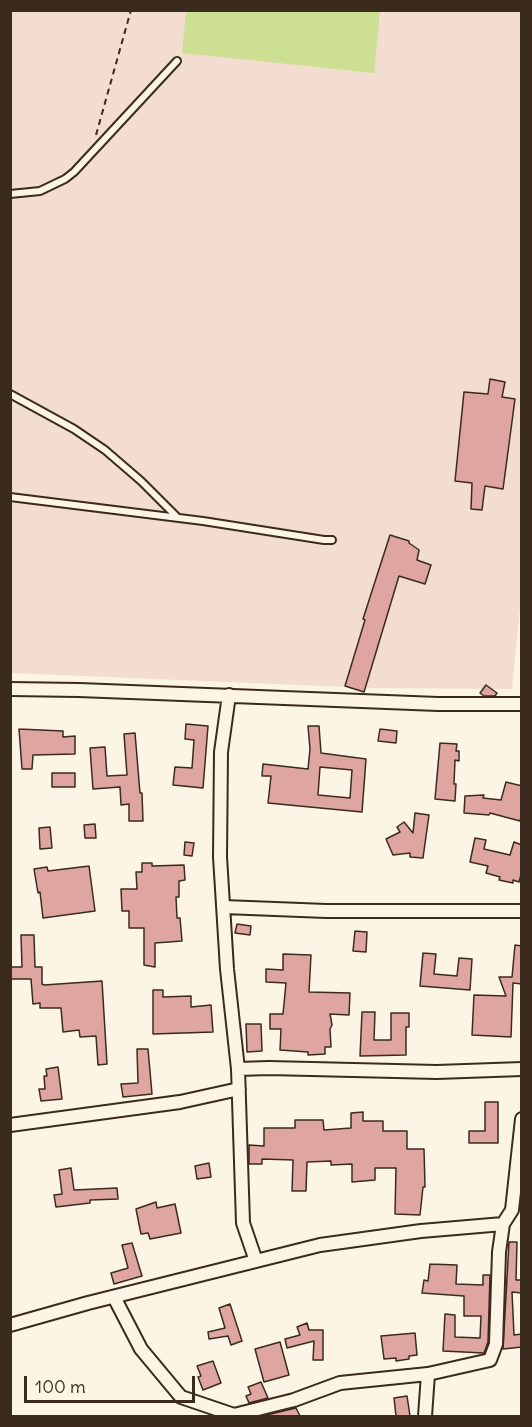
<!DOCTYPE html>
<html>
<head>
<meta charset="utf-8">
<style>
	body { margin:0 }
	#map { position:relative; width:532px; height:1427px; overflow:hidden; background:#fcf5e5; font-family:Delius,sans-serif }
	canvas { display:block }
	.frame { position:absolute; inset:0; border:12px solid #3b2a1e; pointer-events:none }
	.scale { position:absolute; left:24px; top:1376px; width:171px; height:27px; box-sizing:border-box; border:3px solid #3b2a1e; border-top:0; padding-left:8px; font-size:18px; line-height:21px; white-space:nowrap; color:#3b2a1e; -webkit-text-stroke:4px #fcf5e5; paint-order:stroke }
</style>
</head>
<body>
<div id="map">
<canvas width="532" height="1427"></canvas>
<div class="frame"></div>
<div class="scale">100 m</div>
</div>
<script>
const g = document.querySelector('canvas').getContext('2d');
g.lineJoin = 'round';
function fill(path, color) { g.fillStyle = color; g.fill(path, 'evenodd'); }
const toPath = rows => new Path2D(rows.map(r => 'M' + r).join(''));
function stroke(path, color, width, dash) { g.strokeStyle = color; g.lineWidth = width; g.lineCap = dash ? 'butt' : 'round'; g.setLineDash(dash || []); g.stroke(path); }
fill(toPath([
	[11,11,521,11,522,588,512,689,370,688,11,673]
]), '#f3ddd0');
fill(toPath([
	[186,11,380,11,374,73,182,53]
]), '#cddf93');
const building = toPath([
	[490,379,505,382,502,397,515,399,503,489,485,486,482,510,471,509,472,483,455,481,464,392,488,394,490,379],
	[390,535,409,541,409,543,419,550,417,560,431,565,425,584,399,576,364,692,345,686,365,620,363,619,390,535],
	[486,685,497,693,495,696,484,696,480,693,486,685],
	[186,724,208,726,203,788,173,785,175,767,192,768,194,740,185,739,186,724],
	[308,726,319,726,321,753,366,759,362,812,268,803,271,776,262,776,263,764,308,769,310,749,308,726],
	[320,767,352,770,350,798,318,795,320,767],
	[19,729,63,731,63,737,75,736,75,754,33,755,32,769,22,769,19,729],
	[380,729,397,731,396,743,378,741,380,729],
	[135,733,140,793,142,793,143,821,129,821,129,804,121,805,120,787,93,789,90,748,105,747,107,776,127,775,124,734,135,733],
	[440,743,457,744,456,751,459,751,459,761,455,760,454,784,456,784,455,801,435,799,440,743],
	[52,773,75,773,75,787,52,787,52,773],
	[506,782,522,786,522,813,520,821,490,813,489,815,464,813,465,796,484,795,483,798,501,800,506,782],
	[415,813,429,815,423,858,410,857,410,853,393,855,386,839,400,832,397,827,404,822,413,833,415,813],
	[95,824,96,838,85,838,84,825,95,824],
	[50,827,52,848,40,849,39,828,50,827],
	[475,838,486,840,484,849,510,855,514,842,522,845,522,871,519,882,513,880,513,883,499,880,500,877,486,873,488,866,470,862,475,838],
	[185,842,194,843,192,856,184,855,185,842],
	[142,863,152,863,152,866,184,865,185,880,179,881,179,897,176,897,177,918,180,918,182,941,155,943,155,967,144,965,144,928,129,928,129,911,122,911,121,889,137,889,136,872,142,872,142,863],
	[89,866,95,911,43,918,40,892,38,893,34,869,47,867,48,871,89,866],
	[237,924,251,926,250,935,235,933,237,924],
	[355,931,367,932,366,952,353,951,355,931],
	[21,935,34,935,35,967,42,967,42,984,44,985,102,981,107,1064,98,1065,96,1036,80,1037,79,1030,63,1032,61,1008,40,1008,40,1003,33,1004,31,979,10,979,10,967,22,967,21,935],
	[515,945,522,946,522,984,513,983,511,1037,472,1035,474,995,506,996,499,977,512,977,515,945],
	[423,953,436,954,434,974,457,976,459,958,472,959,470,990,420,986,423,953],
	[283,954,311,955,309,992,350,993,349,1015,330,1014,332,1025,330,1029,331,1047,325,1047,325,1054,308,1055,308,1052,280,1050,281,1029,270,1029,270,1014,283,1014,286,983,266,982,266,969,283,970,283,954],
	[153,990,163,990,163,997,191,996,191,1007,211,1005,213,1032,153,1034,153,990],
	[362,1012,375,1012,374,1040,391,1040,391,1013,409,1013,409,1027,406,1027,406,1055,360,1056,362,1012],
	[246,1024,261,1024,262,1051,247,1052,246,1024],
	[137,1049,148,1049,152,1094,123,1097,121,1084,138,1083,137,1049],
	[58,1067,62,1099,41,1101,39,1089,45,1089,44,1076,47,1076,46,1069,58,1067],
	[485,1102,498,1102,498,1143,469,1143,469,1131,485,1131,485,1102],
	[363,1112,363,1121,383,1121,383,1131,407,1131,407,1149,424,1149,425,1187,423,1187,420,1215,395,1214,396,1168,375,1168,375,1180,352,1182,352,1164,331,1165,331,1161,307,1162,306,1191,292,1191,293,1160,262,1159,262,1164,249,1164,249,1145,264,1146,264,1128,295,1128,295,1120,323,1120,324,1130,351,1128,351,1113,363,1112],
	[209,1163,211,1177,197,1179,195,1166,209,1163],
	[71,1168,74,1190,117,1188,118,1199,90,1200,90,1203,56,1207,54,1195,62,1194,59,1170,71,1168],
	[156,1202,157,1208,175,1204,181,1233,150,1239,148,1233,141,1234,136,1209,156,1202],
	[509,1242,517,1242,516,1280,522,1280,522,1293,512,1292,514,1335,522,1334,522,1347,503,1349,509,1242],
	[132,1243,142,1276,114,1284,111,1273,128,1268,122,1245,132,1243],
	[430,1264,457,1265,456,1284,483,1285,483,1275,490,1275,488,1342,484,1353,443,1351,445,1314,455,1315,455,1337,480,1338,481,1316,464,1316,464,1296,422,1293,424,1280,428,1281,430,1264],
	[230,1304,242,1341,231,1345,228,1336,209,1339,208,1332,225,1328,219,1308,230,1304],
	[307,1323,309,1330,323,1330,323,1360,313,1360,314,1341,287,1348,285,1339,300,1335,297,1327,307,1323],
	[415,1333,417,1355,409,1356,409,1359,396,1361,396,1358,384,1359,381,1336,415,1333],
	[280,1342,289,1375,264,1382,255,1349,280,1342],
	[213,1361,221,1383,203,1390,198,1377,201,1376,197,1366,213,1361],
	[261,1382,268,1398,249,1403,246,1396,251,1394,248,1387,261,1382],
	[407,1396,410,1416,396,1416,394,1398,407,1396],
	[296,1408,300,1416,262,1416,296,1408]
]);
fill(building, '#dfa5a0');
stroke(building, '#3b2a1e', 1.5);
const lane = toPath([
	[10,194,40,191,65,179,74,172,177,61],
	[10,394,74,429,105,450,141,481,177,517],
	[10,497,203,521,324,540,332,540]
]);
const street = toPath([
	[10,689,79,690,438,704,522,704],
	[229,695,221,752,220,857,227,969,238,1069,243,1223,256,1261],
	[224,907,326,911,522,911],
	[238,1069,269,1068,437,1072,522,1069],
	[10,1125,180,1102,239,1089],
	[114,1297,141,1349,181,1397,234,1415,294,1400,340,1383,428,1374,490,1360,496,1344,499,1252,503,1224,512,1210,522,1119],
	[10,1325,88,1303,320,1245,421,1231,503,1224],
	[425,1416,428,1374]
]);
stroke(lane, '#3b2a1e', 10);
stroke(street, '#3b2a1e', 16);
stroke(toPath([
	[96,135,131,10]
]), '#3b2a1e', 2, [6, 4.5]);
stroke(lane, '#fcf5e5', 6);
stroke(street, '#fcf5e5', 12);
</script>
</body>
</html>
